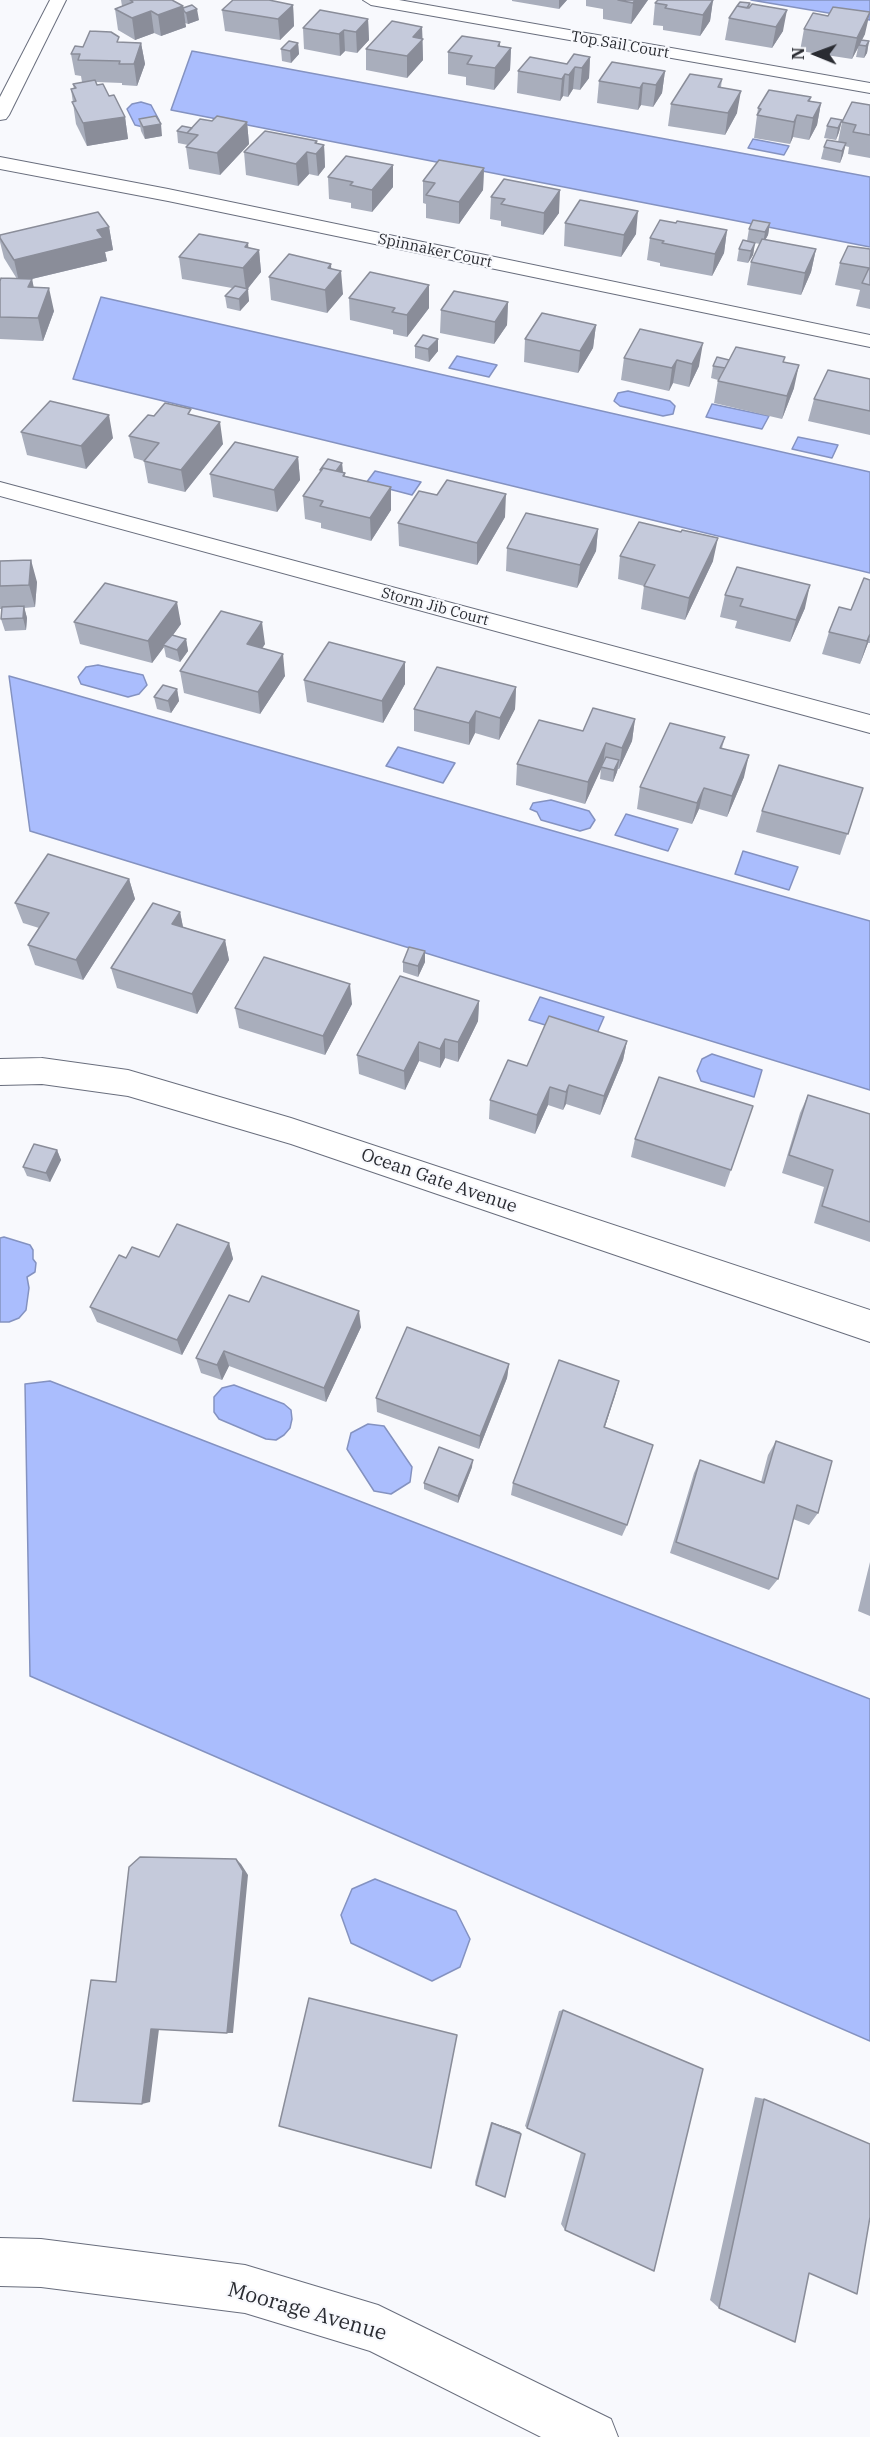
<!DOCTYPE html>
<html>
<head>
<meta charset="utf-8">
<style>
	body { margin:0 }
	#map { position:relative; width:870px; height:2437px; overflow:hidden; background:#f8f9fd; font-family:"IBM Plex Serif",serif }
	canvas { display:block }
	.north { position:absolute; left:786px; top:24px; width:60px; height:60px; -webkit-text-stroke:4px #f8f9fd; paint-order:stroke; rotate:271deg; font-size:16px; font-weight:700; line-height:24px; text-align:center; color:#2a2c32 }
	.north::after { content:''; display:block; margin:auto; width:21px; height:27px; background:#2a2c32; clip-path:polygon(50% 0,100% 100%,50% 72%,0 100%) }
</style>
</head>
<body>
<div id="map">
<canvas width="870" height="2437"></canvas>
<div class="north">N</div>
</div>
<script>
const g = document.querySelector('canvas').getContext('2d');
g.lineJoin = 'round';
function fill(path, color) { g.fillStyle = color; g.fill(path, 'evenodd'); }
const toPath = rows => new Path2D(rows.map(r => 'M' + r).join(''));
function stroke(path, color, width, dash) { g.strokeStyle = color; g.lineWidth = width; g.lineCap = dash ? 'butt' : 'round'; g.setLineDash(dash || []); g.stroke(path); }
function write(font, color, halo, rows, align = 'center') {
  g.font = font + ' "IBM Plex Serif",serif'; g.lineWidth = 4.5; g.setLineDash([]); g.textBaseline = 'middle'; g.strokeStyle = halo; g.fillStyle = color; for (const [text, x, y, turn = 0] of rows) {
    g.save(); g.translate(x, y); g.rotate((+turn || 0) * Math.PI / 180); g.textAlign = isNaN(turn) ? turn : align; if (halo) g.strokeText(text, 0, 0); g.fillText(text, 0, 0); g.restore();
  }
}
const water = toPath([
	[751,0,870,0,870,20,751,0],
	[192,51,870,177,870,247,171,110,192,51],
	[141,102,151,105,159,120,153,126,143,127,135,125,127,109,132,104,141,102],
	[753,139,789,146,784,155,748,148,753,139],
	[101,297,870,472,870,573,73,379,101,297],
	[457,356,497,365,489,377,449,368,457,356],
	[628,391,670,401,675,406,673,414,663,416,620,406,614,401,618,393,628,391],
	[712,404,769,416,762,429,706,417,712,404],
	[798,437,838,445,832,458,792,449,798,437],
	[375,471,421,482,412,495,366,483,375,471],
	[98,665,143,675,147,685,139,694,128,697,81,684,78,677,86,667,98,665],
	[9,676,870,921,870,1090,30,831,9,676],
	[398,747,455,763,443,783,386,766,398,747],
	[551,800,589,811,595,820,590,828,580,831,541,820,537,812,530,809,533,803,551,800],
	[626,814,678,829,668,851,615,835,626,814],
	[743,851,798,867,789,890,735,874,743,851],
	[540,997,604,1017,594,1040,529,1020,540,997],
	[712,1054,762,1070,754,1097,701,1081,697,1071,702,1059,712,1054],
	[4,1237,30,1245,33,1250,33,1259,36,1263,35,1272,27,1277,29,1288,26,1310,19,1318,9,1322,0,1322,0,1238,4,1237],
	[50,1381,870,1699,870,2041,30,1676,25,1384,50,1381],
	[234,1385,284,1404,291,1410,292,1419,290,1428,284,1435,276,1440,266,1439,219,1419,214,1412,214,1397,222,1388,234,1385],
	[368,1424,384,1426,412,1467,410,1482,391,1494,374,1491,347,1449,351,1433,368,1424],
	[375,1879,456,1911,470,1939,460,1967,432,1981,351,1943,341,1915,352,1889,375,1879]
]);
fill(water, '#aabdfd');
stroke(water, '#8492c0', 1.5);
const street = toPath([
	[363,0,399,0,870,83,870,93,371,5,363,0],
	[0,157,168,189,870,335,870,347,168,201,0,169,0,157],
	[0,482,870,715,870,733,0,496,0,482],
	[42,1058,128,1070,291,1118,870,1310,870,1342,291,1144,128,1096,42,1084,0,1085,0,1059,42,1058],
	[0,2238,41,2239,245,2265,378,2305,611,2419,618,2437,541,2437,370,2351,245,2313,41,2287,0,2286,0,2238]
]);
const secondary = toPath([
	[50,0,66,0,9,115,6,119,0,120,0,97,50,0]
]);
stroke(street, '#696e7d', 2);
stroke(secondary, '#696e7d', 2);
fill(street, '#fff');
fill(secondary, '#fff');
fill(toPath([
	[121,0,172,0,199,20,188,24,185,23,186,27,161,36,154,33,135,40,118,30,115,9,122,6],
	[512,0,567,0,559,9,512,1],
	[586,0,648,0,631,24,603,19,603,9,586,6],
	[713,0,710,21,700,36,663,30,663,26,653,25,655,3],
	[750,3,749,8,783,31,772,48,725,40,729,18],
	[293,5,294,26,280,40,225,31,222,10],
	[368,19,369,40,357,53,345,51,340,56,304,49,303,28],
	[422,27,423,60,407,78,366,70,366,49],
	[804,29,865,34,862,40,869,41,867,53,864,58,856,57,858,48,852,59,800,51],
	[120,42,141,43,145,64,137,86,122,85,122,83,96,82,97,85,109,96,125,117,128,139,87,146,76,124,71,89,74,89,73,84,85,82,82,82,81,76,75,75,71,54,83,47],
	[500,42,500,46,511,48,510,70,494,90,466,85,466,77,448,74,448,52],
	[298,43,299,54,291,63,282,61,281,49],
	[590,57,589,78,580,90,573,89,568,97,563,96,560,101,517,93,518,71,567,64],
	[665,71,662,93,653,107,641,105,638,110,597,103,599,81],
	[722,79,721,87,737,113,725,135,668,126,671,104],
	[811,97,810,101,821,103,817,125,809,140,793,137,790,144,754,138,758,108],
	[870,105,870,158,848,154,849,147,845,146,843,155,840,163,821,159,824,147,838,142,842,122],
	[139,119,162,136,145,139,141,131],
	[842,120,839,132,836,140,824,138,827,126],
	[212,121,247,122,249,144,220,175,189,169,186,147,188,145,178,143,177,131,192,128],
	[317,141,317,144,324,145,325,167,318,176,309,174,298,186,246,175,244,152],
	[484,168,483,190,459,224,426,218,426,204,423,203,423,181],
	[328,177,393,187,372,212,351,208,351,203,329,199],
	[504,179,559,213,543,235,501,226,501,221,490,219,491,197],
	[565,223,636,234,621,257,564,246],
	[676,223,727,230,724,253,712,276,660,266,660,263,647,260,650,238],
	[770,223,768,235,765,240,816,249,811,272,801,295,747,285,751,262,760,244,755,243,753,255,748,263,737,261,739,249,747,241,749,229],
	[109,227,113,250,105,252,107,261,32,279,33,287,54,311,43,341,0,339,0,281,17,279,4,258,0,242,0,235],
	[248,247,259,250,261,272,247,289,249,301,240,311,227,308,225,296,232,288,182,279,179,257],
	[870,249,870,309,856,306,860,290,835,285,840,263],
	[331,269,343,294,327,313,271,300,269,277],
	[349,298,429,308,407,337,393,334,393,330,350,320],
	[508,302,507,325,494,344,440,333,441,310],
	[596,325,593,348,578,373,524,362,525,339],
	[640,329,699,366,689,387,673,383,669,391,621,380,624,358],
	[438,339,438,351,429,362,415,358,415,346],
	[729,360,784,362,794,388,782,419,714,403,718,380,711,378,713,366],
	[870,379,870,435,808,421,814,399],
	[192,415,223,444,185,492,148,483,144,461,134,458,129,436,154,416],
	[21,432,113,438,86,469,27,455],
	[298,457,300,480,277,512,213,497,210,474],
	[342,463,343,473,345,473,345,476,391,487,391,510,371,541,321,528,321,523,305,519,303,496,320,473,320,470],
	[505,517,477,565,399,546,398,523],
	[598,529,596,551,577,588,506,571,507,548],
	[620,556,713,561,685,620,641,609,644,586,618,579],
	[0,561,37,582,35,607,24,608,27,618,26,630,5,631,1,619,2,609,0,609],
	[870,580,870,643,868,643,860,664,822,654,829,632,851,610],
	[725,595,805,608,790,642,735,628,737,621,720,617],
	[74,622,181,624,173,635,186,639,188,651,180,662,166,657,164,647,152,663,80,644],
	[265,644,262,648,285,676,260,714,184,693,180,671],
	[304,680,405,684,383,723,307,702],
	[516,687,515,709,499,740,475,733,469,745,414,731,414,709],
	[177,689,179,701,171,713,157,709,154,697],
	[635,719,632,741,619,769,618,769,613,782,600,779,601,768,585,804,516,785,517,764,583,731],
	[725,737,722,748,744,777,727,817,699,809,692,824,637,809,640,787],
	[863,788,840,855,756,832,762,811],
	[129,879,135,899,83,980,35,965,28,945,39,928,23,923,15,903],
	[180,912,183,927,225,940,229,960,197,1014,117,988,111,968],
	[403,962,425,962,418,977,403,972],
	[479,1001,478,1021,458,1062,445,1058,440,1068,419,1061,405,1090,359,1074,357,1055],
	[352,1004,325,1055,239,1028,235,1008],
	[627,1041,623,1060,600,1115,566,1104,563,1110,548,1105,535,1134,489,1119,490,1100,527,1066],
	[808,1095,870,1114,870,1242,814,1223,824,1187,782,1173,800,1113],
	[753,1106,725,1187,631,1157,635,1139],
	[57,1150,61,1160,50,1182,27,1176,23,1167],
	[229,1243,233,1259,182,1355,97,1322,90,1307,126,1258,159,1257],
	[249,1302,361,1327,326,1402,229,1366,222,1380,201,1373,196,1358],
	[509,1364,507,1378,479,1449,377,1412,376,1398],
	[619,1381,605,1427,627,1525,622,1536,511,1495,513,1483],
	[776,1441,818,1513,809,1525,793,1519,778,1579,769,1590,670,1553,694,1473,700,1460,761,1482,768,1455],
	[472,1467,458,1503,424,1489,424,1483],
	[870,1562,870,1616,858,1611],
	[563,2010,703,2069,565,2230,561,2224,581,2152,527,2128,525,2126,559,2011],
	[755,2097,764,2099,809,2273,719,2308,710,2300],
	[491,2122,520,2132,521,2134,476,2185,475,2182]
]), '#a9aebc');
fill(toPath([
	[559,0,567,0,559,9],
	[635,0,648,0,631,24,633,3],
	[713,0,710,21,700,36,703,15],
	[293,5,294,26,280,40,278,19],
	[183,6,186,27,161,36,158,15],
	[197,9,199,20,188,24,186,13],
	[787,10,783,31,772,48,776,27],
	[151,11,154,33,135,40,132,18],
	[870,12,865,34,852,59,857,38],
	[368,19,369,40,357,53,356,32],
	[422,27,423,60,407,78,407,56,413,37],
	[344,30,345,51,340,56,339,34],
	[869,41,867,53,864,58,866,46],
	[500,42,500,62,511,48,510,70,494,90,495,68,498,46],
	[141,43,145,64,137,86,134,64],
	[298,43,299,54,291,63,290,51],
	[590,57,589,78,580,90,582,68],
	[575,67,573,89,568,97,569,75],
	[665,71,662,93,653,107,656,85],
	[565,74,563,96,560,101,562,79],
	[643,83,641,105,638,110,640,88],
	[741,91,737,113,725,135,728,113],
	[821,103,817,125,809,140,813,118],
	[797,115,793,137,790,144,794,122],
	[125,117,128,139,87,146,83,123],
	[842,120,839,132,836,140,838,128],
	[247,122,249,144,220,175,217,153],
	[161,124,162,136,145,139,143,127],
	[317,141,317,152,324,145,325,167,318,176,315,143],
	[846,143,843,155,840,163,842,151],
	[307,152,309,174,298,186,296,164],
	[393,165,393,187,372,212,372,190],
	[484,168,483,190,459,224,459,202],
	[560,190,559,213,543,235,544,213],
	[638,211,636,234,621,257,624,235],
	[770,223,768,235,763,244,765,232],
	[109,227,113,250,105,252,107,261,19,282,14,260,97,230],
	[727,230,724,253,712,276,715,254],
	[248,243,250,261,259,250,261,272,246,291,243,268,245,247],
	[755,243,753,255,748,263,751,251],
	[816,249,811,272,801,295,805,273],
	[331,264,332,282,341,271,343,294,327,313,325,290,328,268],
	[32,279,37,302,28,287],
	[429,285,429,308,407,337,407,315],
	[49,288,54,311,43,341,38,318],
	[248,289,249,301,240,311,239,299],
	[508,302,507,325,494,344,495,322],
	[596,325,593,348,578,373,580,351],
	[438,339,438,351,429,362,428,349],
	[703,343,699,366,689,387,692,364],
	[677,360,673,383,669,391,672,368],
	[799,365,794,388,782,419,787,396],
	[109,415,113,438,86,469,81,446],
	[220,422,223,444,185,492,181,470],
	[298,457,300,480,277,512,274,490],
	[342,463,343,475,335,474],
	[391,487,391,510,371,541,370,518],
	[506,494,505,517,477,565,477,543],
	[598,529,596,551,577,588,580,565],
	[718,538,713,561,685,620,689,598],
	[31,560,37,582,35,607,29,585],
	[810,585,805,608,790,642,796,620],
	[177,602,181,624,165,646,163,645,164,647,152,663,148,641],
	[24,606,27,618,26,630,23,618],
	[262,622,265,644,250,667,247,644],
	[870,634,868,643,860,664,867,641],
	[186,639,188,651,180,662,177,650],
	[283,654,285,676,260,714,258,692],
	[405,662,405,684,383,723,382,701],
	[516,687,515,709,499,740,500,718],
	[177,689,179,701,171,713,168,701],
	[476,711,475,733,469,745,469,723],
	[635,719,632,741,619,769,622,748],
	[606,743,603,765,585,804,588,782],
	[749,755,744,777,727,817,732,796],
	[619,760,617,772,613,782,614,770],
	[704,788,699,809,692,824,697,803],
	[129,879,135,899,83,980,76,960],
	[180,912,184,932,172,924],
	[225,940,229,960,197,1014,192,994],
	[425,951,425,962,418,977,418,966],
	[350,984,352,1004,325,1055,323,1036],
	[479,1001,478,1021,458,1062,458,1042],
	[445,1039,445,1058,440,1068,440,1049],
	[627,1041,623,1060,600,1115,604,1096],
	[419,1042,419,1061,405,1090,404,1071],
	[569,1085,566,1104,563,1110,566,1092],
	[550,1087,548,1105,535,1134,537,1115],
	[57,1150,61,1160,50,1182,46,1173],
	[229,1243,233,1259,182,1355,177,1340],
	[359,1311,361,1327,326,1402,324,1388],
	[224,1351,229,1366,222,1380,217,1365],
	[509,1364,507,1378,479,1449,480,1436],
	[619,1381,615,1396,600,1441,604,1427],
	[473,1460,472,1467,458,1503,458,1496],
	[236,1859,241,1864,248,1875,233,2033,227,2033],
	[151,2029,159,2029,150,2102,142,2104],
	[491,2122,520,2132,521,2134,492,2123]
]), '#8a8d99');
const building = toPath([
	[130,0,172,0,183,6,158,15,151,11,132,18,115,9,133,2,130,0],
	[233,0,269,0,293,5,278,19,222,10,233,0],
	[618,0,635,0,633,3,618,0],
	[658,0,713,0,703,15,665,8,667,5,655,3,658,0],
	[740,2,750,3,747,8,737,6,740,2],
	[752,4,787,10,776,27,729,18,737,6,749,8,752,4],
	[192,5,197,9,186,13,184,11,183,8,192,5],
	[833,7,870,12,857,38,804,29,813,13,828,16,833,7],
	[320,10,368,19,356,32,344,30,339,34,303,28,320,10],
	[392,21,422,27,413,37,423,39,407,56,366,49,392,21],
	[90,31,111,32,119,37,117,42,141,43,134,64,119,64,120,61,78,60,80,54,71,54,75,46,83,47,90,31],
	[462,36,500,42,498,46,511,48,495,68,467,64,472,56,448,52,462,36],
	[861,40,869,41,866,46,859,45,861,40],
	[289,41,298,43,290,51,281,49,289,41],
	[574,54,590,57,582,68,575,67,569,75,565,74,562,79,518,71,530,57,567,64,574,54],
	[612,62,665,71,656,85,643,83,640,88,599,81,612,62],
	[690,74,722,79,718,87,741,91,728,113,671,104,690,74],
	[95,80,97,85,103,84,109,96,114,95,125,117,83,123,72,102,76,101,71,89,76,88,73,84,95,80],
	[769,90,811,97,808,101,821,103,813,118,797,115,794,122,757,115,761,109,758,108,769,90],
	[852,102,870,105,870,135,853,132,856,125,842,122,852,102],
	[156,116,161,124,143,127,139,119,156,116],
	[217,116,247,122,217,153,186,147,198,135,187,133,200,119,212,121,217,116],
	[831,118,842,120,838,128,827,126,831,118],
	[182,126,192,128,187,133,177,131,182,126],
	[265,131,317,141,315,143,324,145,316,154,307,152,296,164,244,152,265,131],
	[827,140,846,143,842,151,824,147,827,140],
	[346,156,393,165,372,190,350,185,353,182,328,177,346,156],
	[439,160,484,168,459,202,426,195,435,183,423,181,439,160],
	[504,179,560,190,544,213,501,204,505,199,491,197,504,179],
	[580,200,638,211,624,235,565,223,580,200],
	[98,212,109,227,97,230,103,238,14,260,0,238,0,235,98,212],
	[660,220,676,223,677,221,727,230,715,254,662,243,664,241,650,238,660,220],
	[753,220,770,223,765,232,749,229,753,220],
	[199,234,248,243,245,247,259,250,243,268,179,257,199,234],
	[762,239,816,249,805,273,751,262,762,239],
	[743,240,755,243,751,251,739,249,743,240],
	[848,246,870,249,870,285,862,283,869,268,840,263,848,246],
	[289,254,331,264,328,268,341,271,325,290,269,277,289,254],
	[370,272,429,285,407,315,392,312,395,308,349,298,370,272],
	[1,278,32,279,28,287,49,288,38,318,0,317,0,281,1,278],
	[235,286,248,289,239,299,225,296,235,286],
	[454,291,508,302,495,322,441,310,454,291],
	[542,313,596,325,580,351,525,339,542,313],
	[640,329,703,343,692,364,677,360,672,368,624,358,640,329],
	[423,335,438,339,428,349,415,346,423,335],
	[736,347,785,357,783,362,799,365,787,396,718,381,736,347],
	[717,357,729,360,725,368,713,366,717,357],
	[828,370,870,379,870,411,814,399,828,370],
	[50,401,109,415,81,446,21,432,50,401],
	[165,403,191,409,188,414,220,422,181,470,144,461,159,443,129,436,148,415,154,416,165,403],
	[235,442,298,457,274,490,210,474,235,442],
	[328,459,342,463,336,471,323,468,321,471,320,470,328,459],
	[323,468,345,473,343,476,391,487,370,518,320,506,323,501,303,496,323,468],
	[447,480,506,494,477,543,398,523,419,491,437,495,447,480],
	[526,513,598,529,580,565,507,548,526,513],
	[639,522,681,532,682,530,718,538,689,598,644,586,655,565,620,556,639,522],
	[31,560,29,585,0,586,0,561,31,560],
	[737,567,810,585,796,620,740,606,743,599,725,595,737,567],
	[864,578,870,580,870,634,867,641,829,632,839,607,851,610,864,578],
	[105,583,177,602,148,641,74,622,105,583],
	[24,606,23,618,1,619,2,607,24,606],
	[221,611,262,622,247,644,283,654,258,692,180,671,221,611],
	[172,635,186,639,177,650,163,645,172,635],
	[329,642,405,662,382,701,304,680,329,642],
	[437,667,516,687,500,718,476,711,469,723,414,709,437,667],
	[163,685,177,689,168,701,154,697,163,685],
	[593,708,635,719,622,748,606,743,588,782,517,764,539,720,583,731,593,708],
	[670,723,725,737,720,748,749,755,732,796,704,788,697,803,640,787,670,723],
	[606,757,619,760,614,770,601,767,606,757],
	[779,765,863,788,848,834,762,811,779,765],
	[48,854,129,879,76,960,28,945,49,913,15,903,48,854],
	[153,903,180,912,172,924,225,940,192,994,111,968,153,903],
	[409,947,425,951,418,966,403,962,409,947],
	[264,957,350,984,323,1036,235,1008,264,957],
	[400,976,479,1001,458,1042,445,1039,440,1049,419,1042,404,1071,357,1055,400,976],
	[549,1016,627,1041,604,1096,569,1085,566,1092,550,1087,537,1115,490,1100,508,1060,527,1066,549,1016],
	[659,1077,753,1106,731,1170,635,1139,659,1077],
	[808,1095,870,1114,870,1222,822,1206,833,1170,789,1155,808,1095],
	[34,1144,57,1150,46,1173,23,1167,34,1144],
	[177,1224,229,1243,177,1340,90,1307,119,1255,126,1258,132,1247,159,1257,177,1224],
	[262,1276,359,1311,324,1388,224,1351,217,1365,196,1358,229,1295,249,1302,262,1276],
	[407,1327,509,1364,480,1436,376,1398,407,1327],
	[559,1360,619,1381,604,1427,653,1445,627,1525,513,1483,559,1360],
	[776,1441,832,1461,818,1513,797,1505,778,1579,676,1542,700,1460,764,1483,776,1441],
	[439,1447,473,1460,458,1496,424,1483,439,1447],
	[140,1857,236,1859,243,1871,227,2033,151,2029,142,2104,73,2101,91,1980,116,1982,129,1867,140,1857],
	[309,1998,457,2035,431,2168,279,2126,309,1998],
	[563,2010,703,2069,654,2271,565,2230,585,2154,527,2128,563,2010],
	[764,2099,870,2144,870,2217,857,2294,809,2273,795,2342,719,2308,764,2099],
	[492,2123,521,2134,505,2197,476,2185,492,2123]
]);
fill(building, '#c5cadb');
stroke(building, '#8a8d99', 1.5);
write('15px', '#2a2c32', '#f8f9fd', [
	["Top Sail Court",620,45,10],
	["Spinnaker Court",435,251,12],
	["Storm Jib Court",435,607,15]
]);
write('18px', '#2a2c32', '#f8f9fd', [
	["Ocean Gate Avenue",439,1181,19]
]);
write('21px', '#2a2c32', '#f8f9fd', [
	["Moorage Avenue",307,2312,16]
]);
</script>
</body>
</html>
